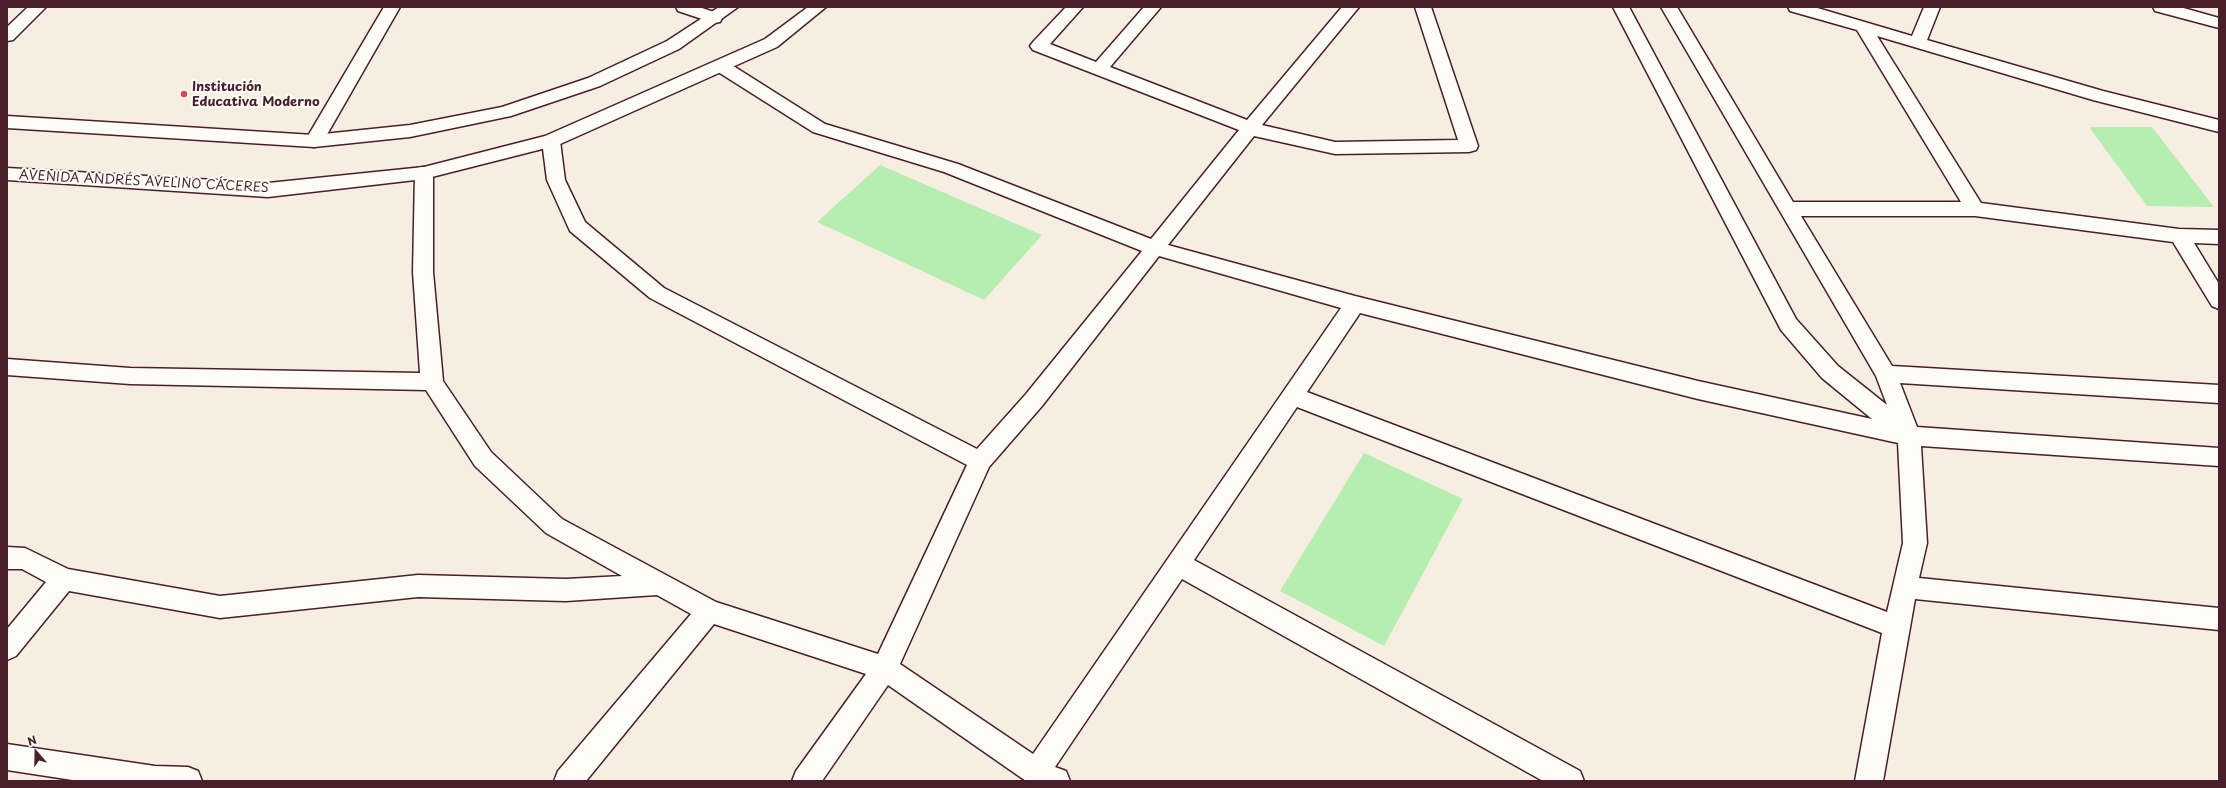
<!DOCTYPE html>
<html>
<head>
<meta charset="utf-8">
<style>
	body { margin:0 }
	#map { position:relative; width:2226px; height:788px; overflow:hidden; background:#f7eee2; font-family:"Playpen Sans",sans-serif }
	canvas { display:block }
	.frame { position:absolute; inset:0; border:8px solid #4a1f2b; pointer-events:none }
	.north { position:absolute; left:16px; top:732px; width:40px; height:40px; -webkit-text-stroke:3px #fdfcf7; paint-order:stroke; rotate:340deg; font-size:11px; font-weight:700; line-height:16px; text-align:center; color:#4a1f2b }
	.north::after { content:''; display:block; margin:auto; width:14px; height:18px; background:#4a1f2b; clip-path:polygon(50% 0,100% 100%,50% 72%,0 100%) }
</style>
</head>
<body>
<div id="map">
<canvas width="2226" height="788"></canvas>
<div class="frame"></div>
<div class="north">N</div>
</div>
<script>
const g = document.querySelector('canvas').getContext('2d');
g.lineJoin = 'round';
function fill(path, color) { g.fillStyle = color; g.fill(path, 'evenodd'); }
const toPath = rows => new Path2D(rows.map(r => 'M' + r).join(''));
function stroke(path, color, width, dash) { g.strokeStyle = color; g.lineWidth = width; g.lineCap = dash ? 'butt' : 'round'; g.setLineDash(dash || []); g.stroke(path); }
function write(font, color, halo, rows, align = 'center') {
  g.font = font + ' "Playpen Sans",sans-serif'; g.lineWidth = 4; g.setLineDash([]); g.textBaseline = 'middle'; g.strokeStyle = halo; g.fillStyle = color; for (const [text, x, y, turn = 0] of rows) {
    g.save(); g.translate(x, y); g.rotate((+turn || 0) * Math.PI / 180); g.textAlign = isNaN(turn) ? turn : align; if (halo) g.strokeText(text, 0, 0); g.fillText(text, 0, 0); g.restore();
  }
}
fill(toPath([
	[2089,127,2152,127,2214,207,2147,206],
	[880,165,1042,235,984,300,817,222],
	[1364,453,1463,499,1384,646,1280,591]
]), '#b6eeb1');
const street = toPath([
	[28,7,46,7,13,40,7,41,7,27,28,7],
	[384,7,400,7,321,145,314,147,307,145,305,141,384,7],
	[676,7,699,7,720,14,722,18,720,22,714,23,678,11,676,7],
	[1066,7,1083,7,1050,44,1096,62,1144,7,1161,7,1110,67,1247,120,1342,7,1359,7,1262,125,1335,142,1458,140,1415,7,1431,7,1478,146,1476,150,1469,152,1335,154,1254,136,1168,245,1355,296,1698,381,1872,419,1822,378,1781,330,1613,7,1629,7,1796,319,1838,366,1887,405,1876,376,1661,7,1677,7,1793,202,1961,202,1857,30,1790,11,1788,7,1814,7,1912,36,1924,7,1940,7,1927,40,2103,91,2219,120,2219,132,2093,100,1877,36,1981,203,2179,229,2219,230,2219,244,2194,243,2219,284,2219,309,2212,306,2173,242,1975,216,1801,216,1892,366,2219,385,2219,403,1900,383,1917,427,2219,448,2219,466,1921,446,1927,543,1919,578,2219,608,2219,630,1915,599,1883,781,1855,781,1882,633,1297,407,1194,560,1580,771,1584,781,1543,781,1182,579,1055,767,1066,771,1070,781,1026,781,888,685,822,781,792,781,796,771,866,674,714,624,586,781,554,781,558,771,691,614,657,595,566,601,418,597,220,618,69,591,16,656,7,660,7,629,46,582,22,569,7,569,7,547,25,548,68,569,220,596,418,575,566,579,622,576,546,533,475,466,426,390,130,384,7,375,7,359,130,368,420,373,413,272,415,173,417,168,424,167,431,168,433,173,433,272,443,381,491,452,562,519,716,602,878,654,967,465,650,298,570,231,547,180,542,141,544,137,551,135,558,137,560,141,565,180,585,222,664,288,977,449,1026,394,1142,251,944,172,813,132,715,70,712,66,715,62,721,61,727,62,825,124,958,164,1151,239,1239,130,1033,50,1030,46,1033,42,1066,7],
	[1159,256,1341,308,1033,754,900,664,989,467,1042,406,1159,256],
	[1360,313,1698,399,1898,443,1903,543,1887,612,1307,392,1360,313],
	[7,744,155,766,188,767,198,771,202,781,79,781,7,770,7,744]
]);
const secondary = toPath([
	[719,7,738,7,679,49,600,86,511,116,410,137,314,147,7,128,7,116,314,135,410,125,502,107,588,78,667,41,719,7],
	[808,7,826,7,777,47,558,145,424,179,268,197,7,180,7,168,268,183,424,167,545,136,765,39,808,7],
	[2153,7,2180,7,2219,18,2219,28,2155,11,2153,7]
]);
stroke(street, '#4a1f2b', 3);
stroke(secondary, '#4a1f2b', 3);
fill(street, '#fdfcf7');
fill(secondary, '#fdfcf7');
for (const [x, y, r, color] of [
	[184,94,4,"#d1495b"]
]) { const dot = new Path2D(); dot.arc(x, y, r, 0, 2 * Math.PI); g.fillStyle = color; g.fill(dot); stroke(dot, '#fdfcf7', 1.5); }
write('bold 13px', '#4a1f2b', '#fdfcf7', [
	["Institución",192,87],
	["Educativa Moderno",192,102]
], 'left');
write('13px', '#4a1f2b', '#fdfcf7', [
	["AVENIDA ANDRÉS AVELINO CÁCERES",144,182,3]
]);
</script>
</body>
</html>
